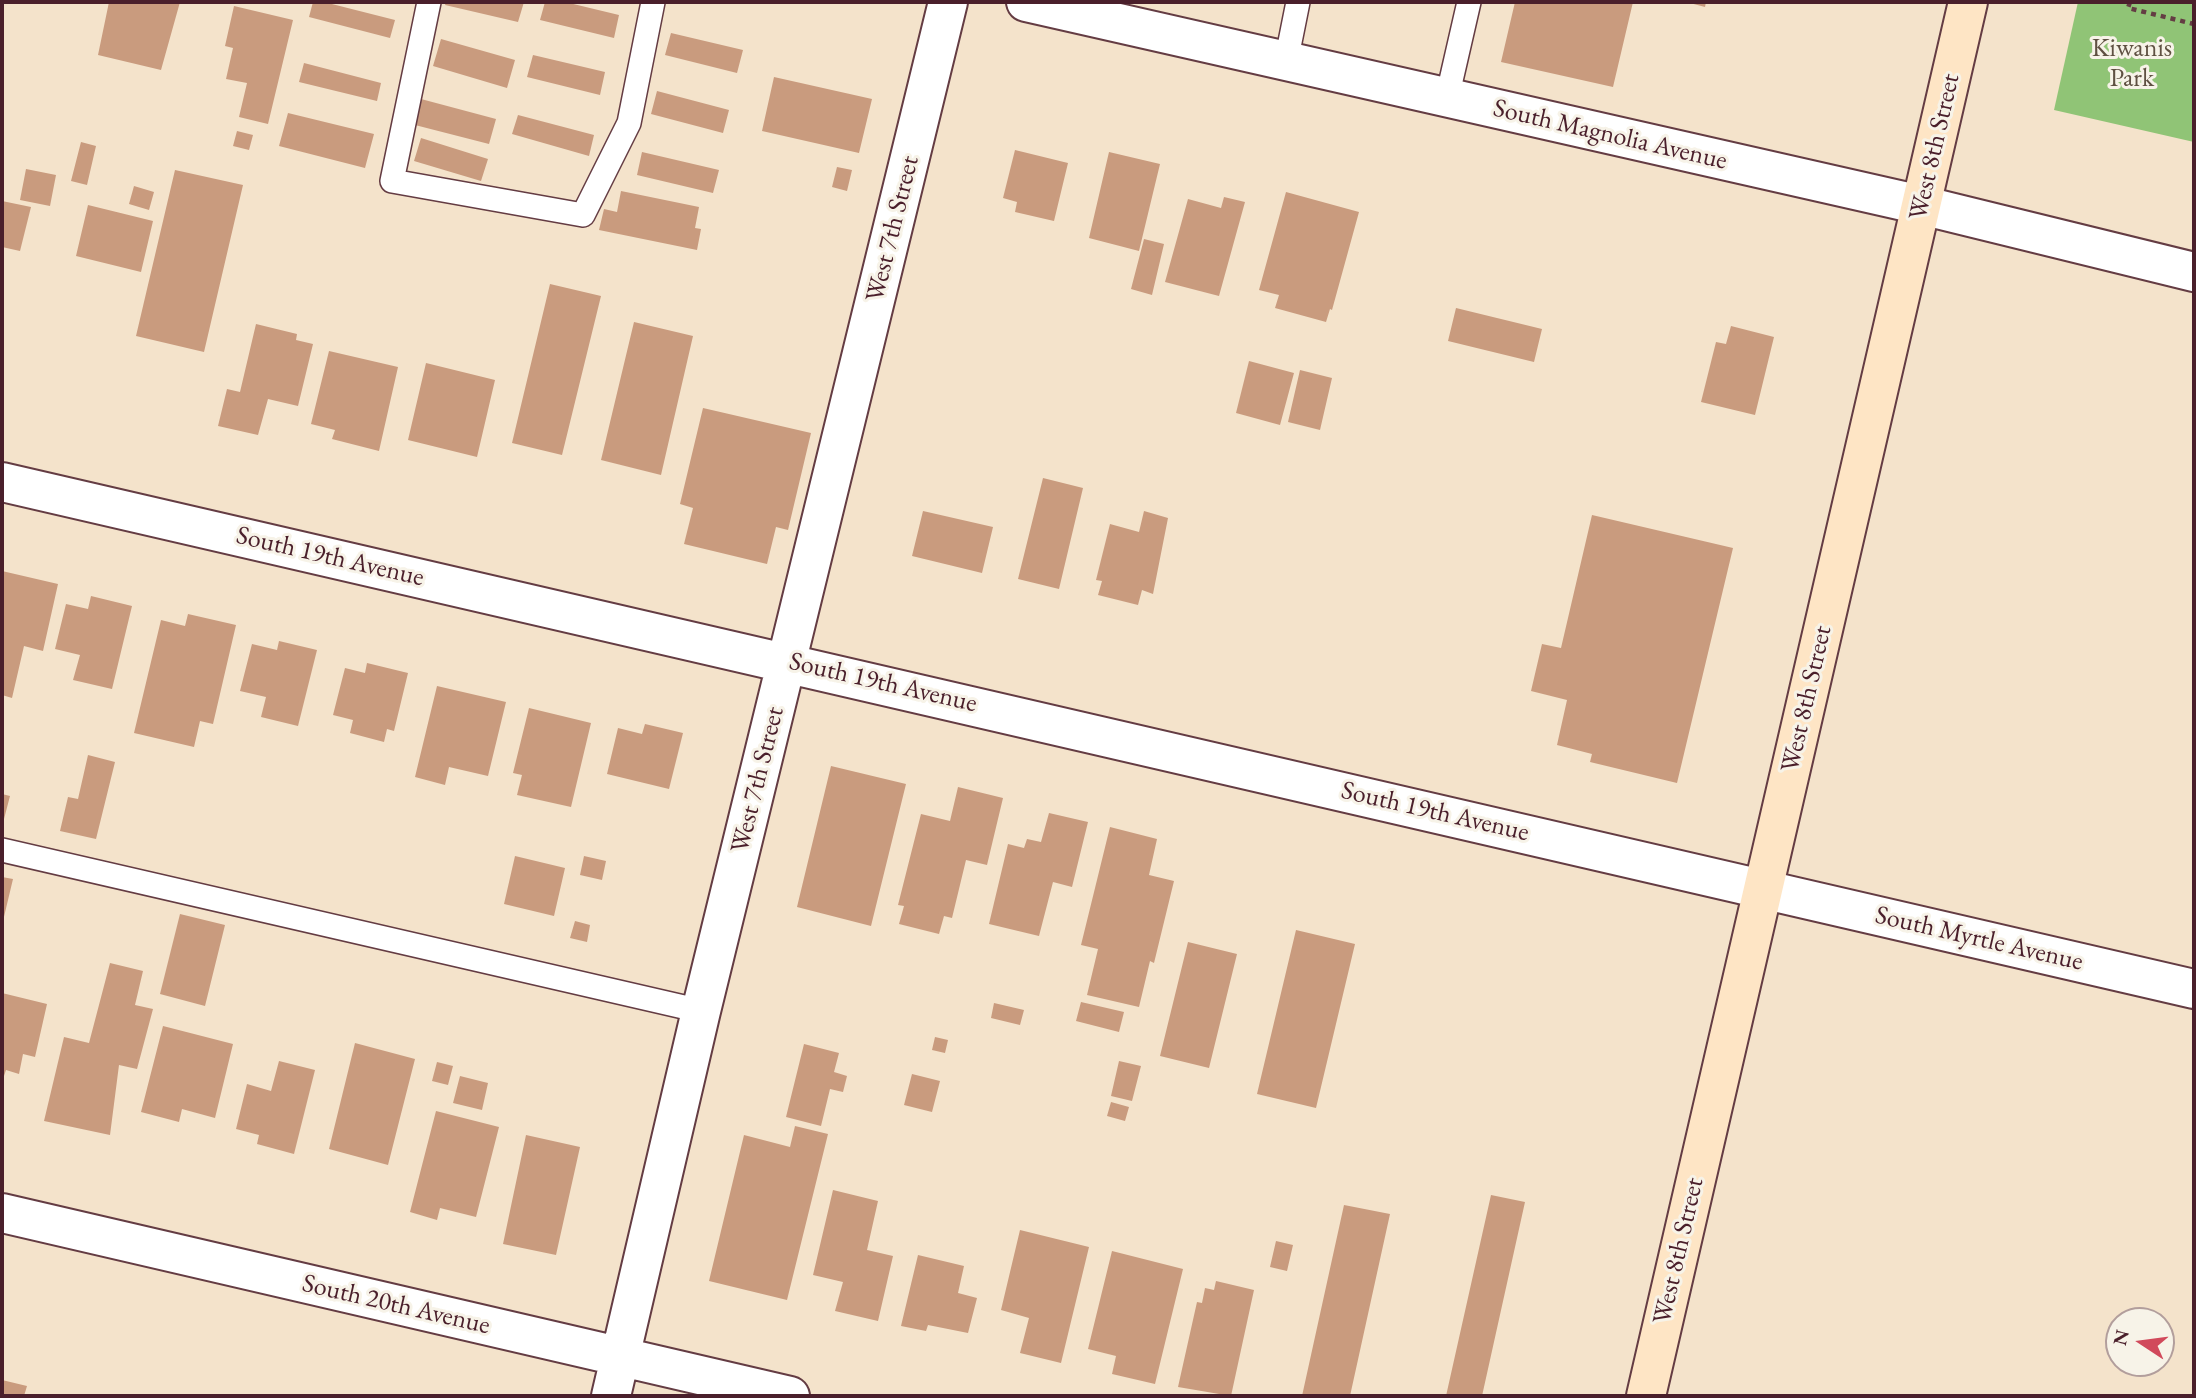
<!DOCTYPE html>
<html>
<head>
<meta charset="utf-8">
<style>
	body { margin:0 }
	#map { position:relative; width:2196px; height:1398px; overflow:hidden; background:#f4e3cb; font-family:"EB Garamond",serif }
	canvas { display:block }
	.frame { position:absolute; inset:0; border:4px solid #4a1f2b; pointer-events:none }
	.north { position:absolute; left:2105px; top:1307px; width:70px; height:70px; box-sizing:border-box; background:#f7f3e8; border:2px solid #b29e9c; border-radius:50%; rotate:283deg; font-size:19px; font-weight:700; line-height:28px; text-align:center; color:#4a1f2b }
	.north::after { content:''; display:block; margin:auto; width:24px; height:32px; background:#d1495b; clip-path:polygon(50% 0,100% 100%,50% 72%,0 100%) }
</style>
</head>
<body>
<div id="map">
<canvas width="2196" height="1398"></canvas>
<div class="frame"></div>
<div class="north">N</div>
</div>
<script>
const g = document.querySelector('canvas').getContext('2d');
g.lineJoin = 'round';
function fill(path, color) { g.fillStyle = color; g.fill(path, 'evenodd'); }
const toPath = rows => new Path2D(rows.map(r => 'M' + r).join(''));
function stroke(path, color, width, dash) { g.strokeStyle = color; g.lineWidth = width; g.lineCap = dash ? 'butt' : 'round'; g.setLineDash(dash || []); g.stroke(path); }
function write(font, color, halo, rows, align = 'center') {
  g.font = font + ' "EB Garamond",serif'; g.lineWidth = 6; g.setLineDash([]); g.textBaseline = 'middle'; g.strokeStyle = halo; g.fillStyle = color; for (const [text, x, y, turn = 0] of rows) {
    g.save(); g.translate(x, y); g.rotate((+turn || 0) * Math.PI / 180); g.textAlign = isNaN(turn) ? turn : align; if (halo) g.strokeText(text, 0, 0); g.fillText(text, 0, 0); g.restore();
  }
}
fill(toPath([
	[2078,2,2194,2,2194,142,2054,110]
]), '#90c476');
fill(toPath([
	[109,2,180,2,161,70,98,55],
	[313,2,324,2,395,20,390,38,309,17],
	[446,2,524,2,518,22,445,5],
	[545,2,565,2,619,15,614,38,540,20],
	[1515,2,1633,2,1613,87,1501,62],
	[1686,2,1706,2,1705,7],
	[234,6,293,20,268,124,239,117,247,83,226,79,233,48,225,46],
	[671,33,743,50,737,73,665,55],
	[441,39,515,60,507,88,433,66],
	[533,55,605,72,600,95,527,77],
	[304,63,381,83,377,101,299,82],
	[774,77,872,99,859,153,762,131],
	[657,91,729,110,723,133,651,114],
	[421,99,496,119,489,144,415,125],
	[288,113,374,134,365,168,279,146],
	[518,115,594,135,589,156,512,134],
	[237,131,253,135,249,150,233,146],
	[421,138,488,159,481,181,414,161],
	[81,142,96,146,87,185,71,181],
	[1015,150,1068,163,1054,221,1015,212,1017,202,1003,198],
	[642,152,719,170,713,193,637,175],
	[1109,152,1160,164,1139,251,1089,238],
	[837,167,852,170,847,191,832,187],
	[26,169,56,175,50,206,20,200],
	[175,170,243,185,204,352,136,336],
	[134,186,154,192,149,210,129,204],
	[621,191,699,207,695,228,701,229,697,250,599,230,604,209,617,212],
	[1286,192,1359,212,1332,310,1330,309,1326,322,1275,308,1279,295,1259,290],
	[1224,197,1245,202,1219,296,1165,282,1188,199,1221,208],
	[2,201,31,207,20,251,2,247],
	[88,205,153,221,141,272,76,256],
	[1144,239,1164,244,1152,295,1131,289],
	[550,284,601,296,562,455,512,443],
	[1456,308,1542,329,1534,362,1448,341],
	[634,322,693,336,661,475,601,460],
	[256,324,297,334,296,340,313,344,298,406,268,399,258,435,218,426,227,389,240,392],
	[1731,326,1774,337,1755,415,1701,402,1716,342,1726,344],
	[329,351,398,367,379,451,332,439,335,430,311,424],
	[1249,361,1294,373,1280,425,1236,413],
	[426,363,495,380,477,457,408,440],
	[1300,370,1332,378,1320,430,1288,422],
	[703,408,811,433,788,530,776,527,767,564,684,544,693,508,680,504],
	[1043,478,1083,488,1059,589,1018,579],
	[923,511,993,527,982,573,912,556],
	[1144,511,1168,518,1153,594,1142,590,1138,605,1098,595,1102,581,1096,580,1110,524,1139,532],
	[1592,515,1733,548,1677,783,1590,762,1592,754,1557,745,1567,700,1531,691,1542,644,1561,648],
	[2,571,58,584,43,651,24,646,12,698,2,695],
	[91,596,132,606,112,689,73,680,80,655,55,649,66,604,88,609],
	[188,614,236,625,213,724,200,721,194,747,134,733,161,620,185,626],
	[279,641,317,650,298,726,261,717,266,697,240,691,252,644,277,650],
	[367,663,408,673,394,731,387,729,384,742,350,733,353,720,333,715,345,668,365,673],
	[437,686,506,702,488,776,449,767,445,785,415,777],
	[529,708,591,723,571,807,517,795,522,775,513,773],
	[645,724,683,733,669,789,607,774,618,728,642,734],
	[88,755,115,762,96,839,60,831,68,797,78,799],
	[831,766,906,784,871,926,797,907],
	[958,787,1003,798,987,865,966,860,952,918,944,916,939,934,899,924,904,906,898,905,921,814,950,821],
	[2,794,10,796,4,819,2,818],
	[1049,813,1088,822,1072,887,1053,882,1039,936,989,924,1008,844,1024,848,1027,839,1041,842],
	[1110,827,1157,839,1149,875,1174,881,1154,963,1150,961,1139,1007,1087,995,1098,949,1081,945],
	[515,856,565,868,554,916,504,904],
	[584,856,606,861,602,880,580,875],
	[2,877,13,879,3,921,2,921],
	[180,914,225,925,205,1006,160,994],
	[575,921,590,925,587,942,570,938],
	[1296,930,1355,944,1316,1108,1257,1094],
	[1188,942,1237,954,1209,1068,1160,1056],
	[110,963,143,971,135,1005,153,1009,137,1069,119,1065,110,1135,44,1121,64,1037,89,1043],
	[2,993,47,1004,35,1057,23,1054,19,1074,6,1070,2,1082],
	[1081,1002,1124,1012,1119,1032,1076,1021],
	[994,1003,1024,1010,1020,1025,991,1018],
	[163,1026,233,1044,215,1118,182,1109,179,1122,141,1112],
	[935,1037,948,1040,945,1053,932,1050],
	[355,1043,415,1059,388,1165,329,1149],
	[804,1044,839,1053,834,1072,847,1076,843,1092,830,1089,821,1126,786,1117],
	[279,1061,315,1070,294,1154,257,1144,259,1135,236,1129,247,1084,271,1091],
	[1119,1061,1141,1066,1132,1101,1111,1096],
	[437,1062,453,1066,448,1085,432,1081],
	[912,1074,940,1081,932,1112,904,1105],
	[460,1076,488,1083,482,1110,453,1103],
	[1111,1102,1129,1107,1125,1121,1107,1116],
	[436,1111,499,1127,476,1217,440,1208,437,1220,410,1212],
	[795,1126,828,1134,787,1300,709,1281,744,1135,790,1147],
	[526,1135,580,1147,556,1255,503,1244],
	[833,1190,878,1201,867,1250,893,1256,878,1321,835,1311,843,1282,813,1275],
	[1491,1195,1525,1202,1482,1396,1446,1396],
	[1344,1205,1390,1214,1350,1396,1302,1396],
	[1020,1230,1089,1247,1061,1363,1020,1353,1029,1318,1001,1310],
	[1276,1241,1293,1245,1287,1271,1270,1267],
	[1112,1251,1183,1269,1155,1384,1112,1374,1116,1356,1088,1349],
	[918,1255,964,1266,958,1293,977,1298,968,1333,928,1325,926,1331,901,1326],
	[1216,1281,1254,1290,1231,1396,1178,1387,1197,1302,1202,1303,1205,1288,1214,1290],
	[2,1380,27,1386,24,1396,2,1396]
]), '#c99b7e');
const lane = toPath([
	[429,2,392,181,583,215,629,123,653,2],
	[1286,62,1298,2],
	[1447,98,1469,2],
	[2,850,701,1011]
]);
const street = toPath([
	[1026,2,1921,205,2194,272],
	[2,482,2194,989],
	[2,1213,790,1396],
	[611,1396,701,1011,948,2]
]);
const secondary = toPath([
	[1646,1396,1968,2]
]);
stroke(lane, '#643c43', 26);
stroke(street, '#643c43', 42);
stroke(secondary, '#643c43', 42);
stroke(toPath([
	[2130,2,2128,8,2194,24]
]), '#643c43', 4.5, [5, 5]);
stroke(lane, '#fff', 23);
stroke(street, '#fff', 38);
stroke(secondary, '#fee5c5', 38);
write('26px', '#5f5142', '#f7f3e8', [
	["Kiwanis",2132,49],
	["Park",2132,79]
]);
write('26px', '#4a1f2b', '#f7f3e8', [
	["South Magnolia Avenue",1610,135,13],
	["West 8th Street",1935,147,-77],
	["West 7th Street",893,229,-76],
	["South 19th Avenue",330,557,13],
	["South 19th Avenue",883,683,13],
	["West 8th Street",1807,699,-77],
	["West 7th Street",758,780,-76],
	["South 19th Avenue",1435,812,13],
	["South Myrtle Avenue",1979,939,13],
	["West 8th Street",1679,1251,-77],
	["South 20th Avenue",396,1305,13]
]);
</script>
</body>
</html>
